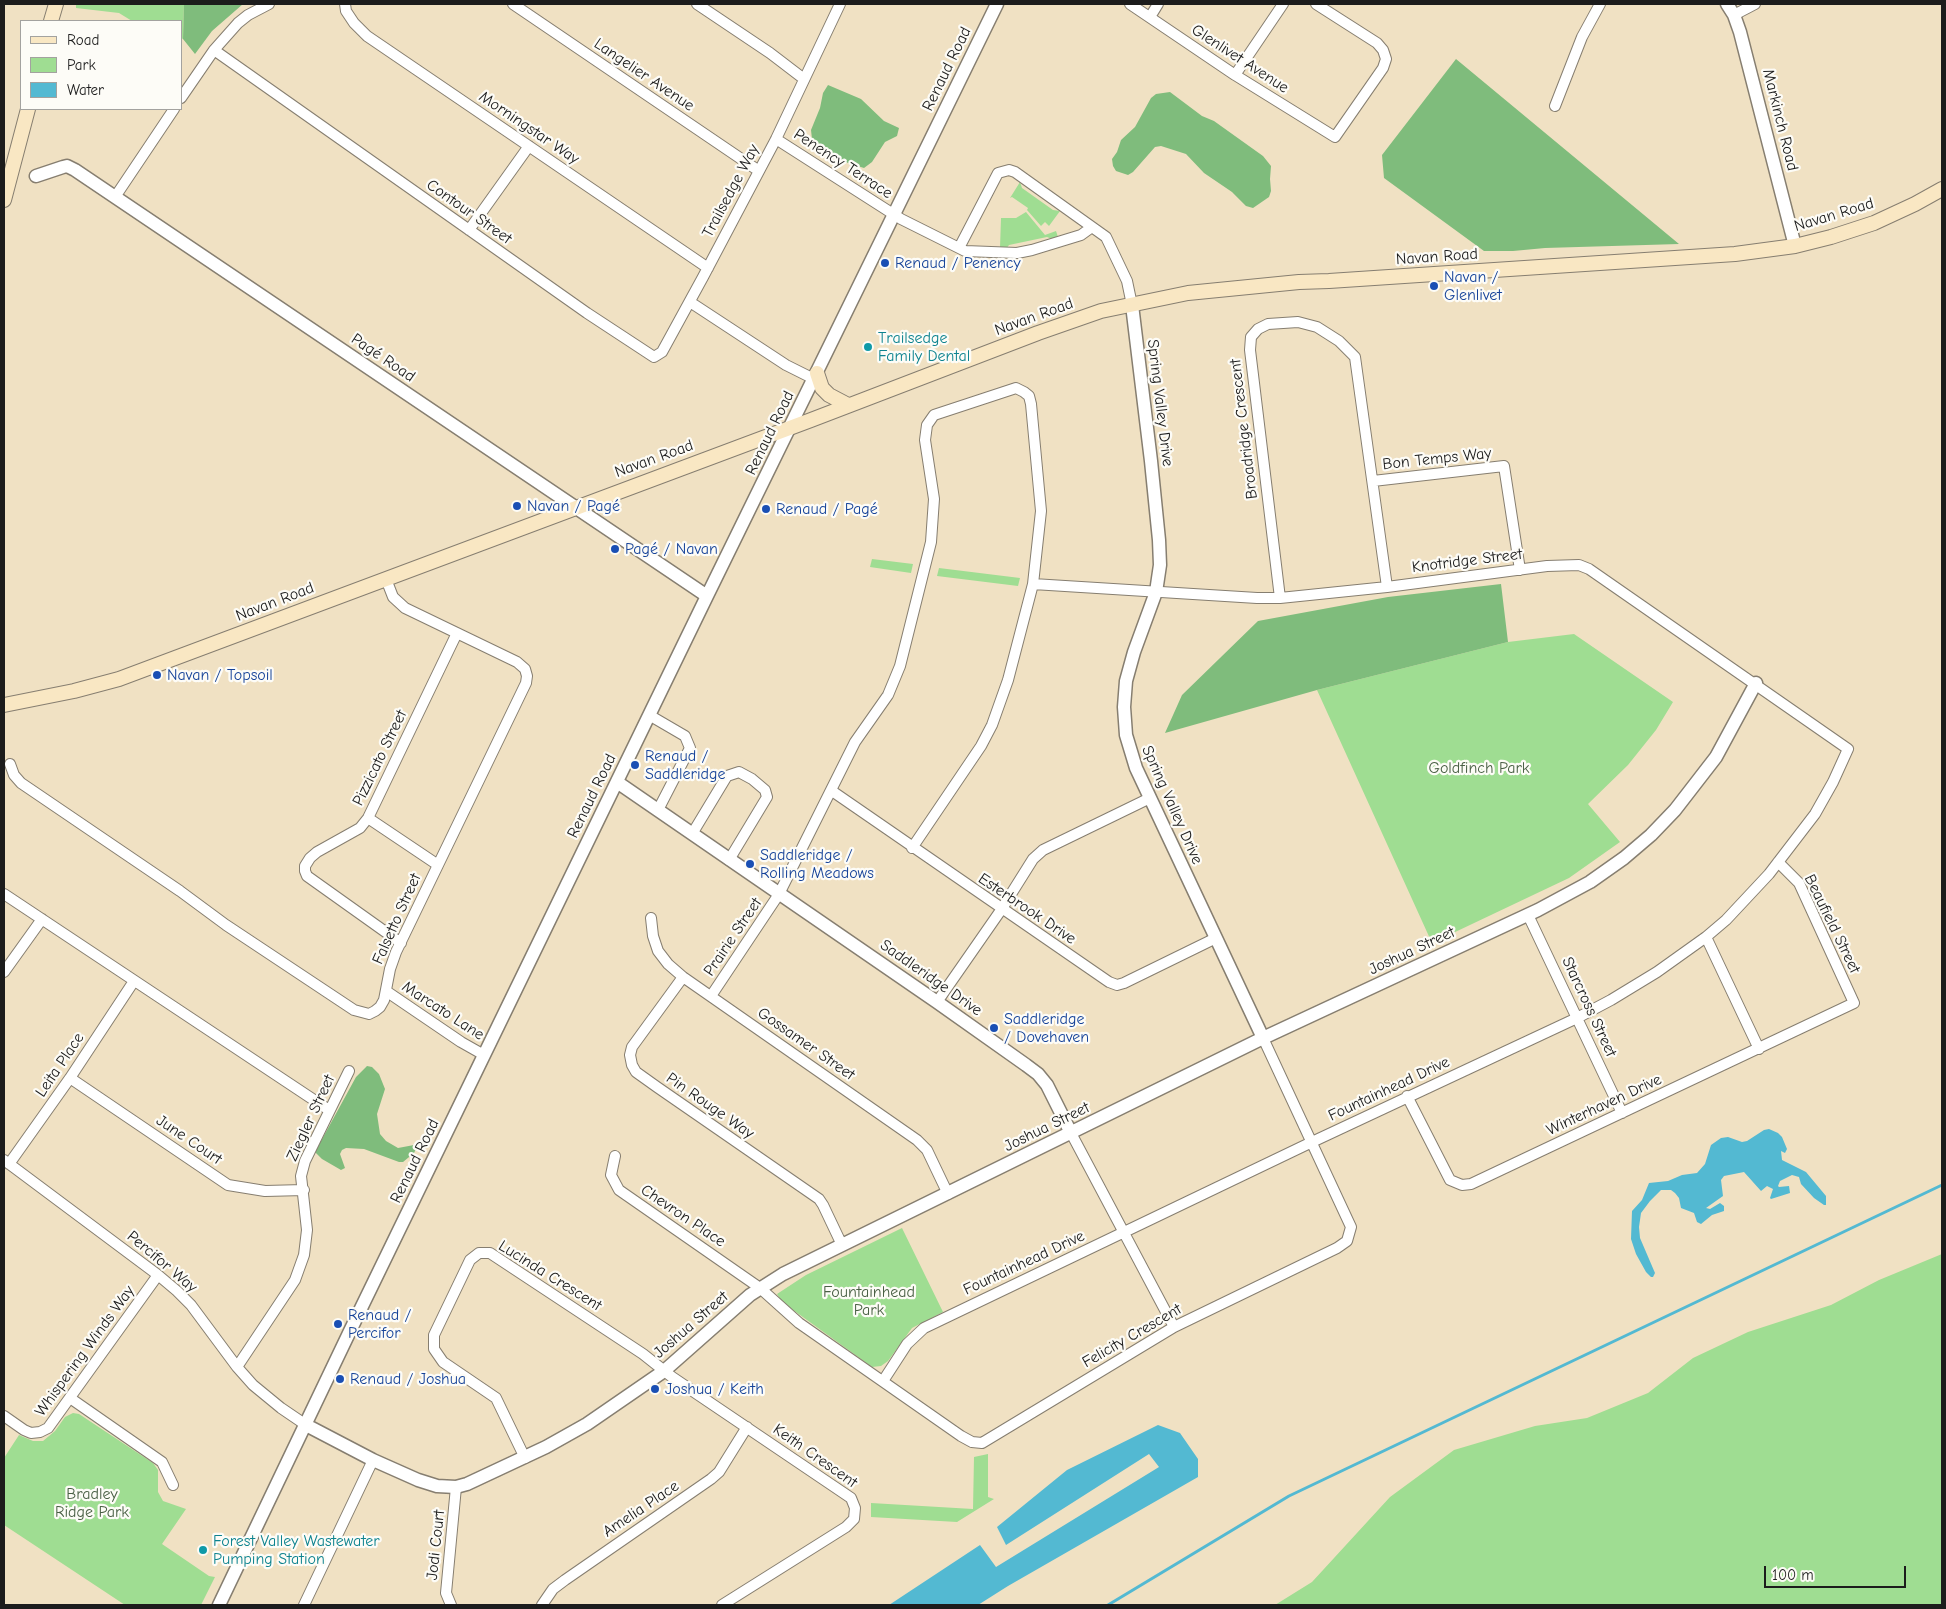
<!DOCTYPE html>
<html>
<head>
<meta charset="utf-8">
<style>
	body { margin:0 }
	#map { position:relative; width:1946px; height:1609px; overflow:hidden; background:#f0e1c3; font-family:"Comic Neue",sans-serif }
	canvas { display:block }
	.frame { position:absolute; inset:0; border:5px solid #1c1c1c; pointer-events:none }
	.legend { position:absolute; left:20px; top:20px; width:162px; height:90px; box-sizing:border-box; background:#fdfcf7; border:1px solid #a3a29f; margin:0; padding:6px 9px; list-style:none; font-size:15px; color:#1c1c1c }
	.legend li { display:flex; align-items:center; gap:10px; height:25px }
	.legend b { width:25px; border:1px solid #a3a29f }
	.scale { position:absolute; left:1764px; top:1566px; width:142px; height:22px; box-sizing:border-box; border:2px solid #1c1c1c; border-top:0; padding-left:6px; font-size:15px; line-height:18px; white-space:nowrap; color:#1c1c1c; -webkit-text-stroke:4px #fdfcf7; paint-order:stroke }
</style>
</head>
<body>
<div id="map">
<canvas width="1946" height="1609"></canvas>
<div class="frame"></div>
<ul class="legend">
<li><b style="height:6px;background:#f9e7c3"></b>Road</li>
<li><b style="height:14px;background:#9fdd92"></b>Park</li>
<li><b style="height:14px;background:#53b9d2"></b>Water</li>
</ul>
<div class="scale">100 m</div>
</div>
<script>
const g = document.querySelector('canvas').getContext('2d');
g.lineJoin = 'round';
function fill(path, color) { g.fillStyle = color; g.fill(path, 'evenodd'); }
const toPath = rows => new Path2D(rows.map(r => 'M' + r).join(''));
function stroke(path, color, width, dash) { g.strokeStyle = color; g.lineWidth = width; g.lineCap = dash ? 'butt' : 'round'; g.setLineDash(dash || []); g.stroke(path); }
function write(font, color, halo, rows, align = 'center') {
  g.font = font + ' "Comic Neue",sans-serif'; g.lineWidth = 4.5; g.setLineDash([]); g.textBaseline = 'middle'; g.strokeStyle = halo; g.fillStyle = color; for (const [text, x, y, turn = 0] of rows) {
    g.save(); g.translate(x, y); g.rotate((+turn || 0) * Math.PI / 180); g.textAlign = isNaN(turn) ? turn : align; if (halo) g.strokeText(text, 0, 0); g.fillText(text, 0, 0); g.restore();
  }
}
fill(toPath([
	[76,4,184,4,183,39,181,38,181,21,132,21,119,13,76,8],
	[1020,182,1022,188,1053,210,1060,211,1049,226,1045,222,1041,226,1027,210,1028,208,1012,197,1010,198],
	[1026,212,1045,235,1056,231,1058,237,1052,239,1047,237,1009,245,1006,249,1000,248,1001,218,1016,218],
	[872,559,913,564,911,573,870,567],
	[939,568,1020,578,1018,586,937,576],
	[1574,634,1673,702,1656,730,1628,765,1588,804,1620,842,1569,878,1432,943,1317,690,1508,642],
	[902,1228,943,1312,912,1328,888,1361,881,1366,872,1367,782,1302,777,1294,806,1275],
	[1942,1254,1942,1605,1275,1605,1312,1582,1390,1497,1454,1450,1535,1426,1587,1418,1648,1393,1693,1358,1748,1332,1831,1305,1879,1280],
	[73,1413,79,1414,153,1463,158,1470,158,1492,163,1501,186,1509,162,1544,209,1576,215,1577,201,1605,125,1605,4,1525,4,1458,19,1435,33,1441,43,1441,55,1431,65,1417],
	[988,1454,988,1497,994,1499,957,1522,871,1517,871,1503,973,1509,974,1457]
]), '#9fdd92');
fill(toPath([
	[184,4,243,4,212,31,195,54,183,39],
	[1456,59,1679,244,1545,248,1513,251,1484,251,1384,178,1382,155],
	[828,85,861,99,884,121,899,128,897,136,885,142,872,162,864,168,842,161,812,139,811,130,820,108,823,93],
	[1170,92,1202,116,1214,121,1263,156,1271,166,1270,179,1271,191,1269,197,1253,208,1246,206,1232,192,1204,173,1186,154,1161,146,1155,147,1133,172,1128,175,1116,171,1113,166,1112,159,1117,152,1121,140,1135,127,1151,98,1156,94],
	[1501,584,1508,642,1317,690,1165,733,1182,695,1258,621,1388,597],
	[367,1066,372,1067,379,1074,385,1089,377,1114,380,1134,386,1141,398,1148,414,1145,416,1149,414,1153,403,1162,399,1162,364,1149,346,1148,342,1150,340,1154,345,1168,341,1170,322,1159,315,1152,356,1077]
]), '#7fbc7c');
fill(toPath([
	[1769,1129,1778,1133,1782,1137,1787,1149,1785,1153,1781,1151,1782,1160,1806,1172,1826,1196,1826,1205,1824,1205,1814,1198,1801,1184,1799,1177,1792,1175,1780,1181,1778,1186,1779,1187,1789,1186,1790,1193,1771,1199,1770,1198,1773,1189,1767,1186,1761,1191,1744,1172,1724,1176,1721,1180,1723,1196,1706,1208,1710,1209,1720,1203,1724,1206,1724,1211,1712,1215,1701,1224,1697,1222,1694,1213,1681,1208,1679,1198,1675,1193,1671,1190,1661,1190,1650,1201,1641,1213,1639,1227,1640,1238,1655,1273,1653,1277,1651,1277,1646,1272,1636,1254,1631,1239,1632,1211,1642,1200,1649,1183,1668,1181,1682,1175,1697,1173,1705,1164,1711,1145,1721,1138,1728,1137,1742,1142,1747,1141,1764,1130],
	[1158,1425,1180,1433,1198,1459,1198,1477,1008,1586,978,1605,889,1605,980,1545,996,1567,1159,1467,1149,1454,1006,1545,997,1527,1067,1470]
]), '#53b9d2');
stroke(toPath([
	[1108,1605,1289,1496,1942,1185]
]), '#53b9d2', 3);
const minor = toPath([
	[345,4,346,11,354,23,367,36,708,268],
	[513,4,759,171],
	[697,4,770,53,804,79],
	[1130,4,1235,75,1335,137,1383,68,1386,59,1383,50,1377,43,1316,4],
	[1734,15,1755,4],
	[1150,17,1158,4],
	[214,50,587,313,654,357,662,352,703,277,776,139,840,4],
	[1235,75,1283,4],
	[181,98,214,50,238,23,248,15,269,4],
	[1555,106,1582,37,1600,4],
	[776,139,901,219,965,251,1017,253,1032,250,1081,235,1092,227],
	[115,197,174,109],
	[469,230,529,146],
	[959,248,998,173,1009,170,1015,172,1106,237,1127,281,1132,305],
	[690,302,786,365,814,379],
	[1373,481,1504,466,1520,570],
	[1280,598,1250,350,1251,337,1258,329,1268,324,1298,322,1317,327,1339,341,1355,357,1387,587],
	[649,715,685,736,690,748,658,810],
	[10,764,14,775,21,783,180,891,226,925,354,1010,369,1014,375,1011,380,1007,384,1000,390,969,396,952,526,683,527,676,525,669,517,662,405,608,393,597,386,579],
	[832,791,1109,982,1117,985,1124,983,1216,938],
	[368,818,438,865],
	[692,834,727,776,739,772,752,779,765,790,767,797,729,860],
	[4,894,329,1110],
	[1528,915,1622,1113],
	[651,918,653,936,658,951,668,964,683,977,917,1140,927,1150,948,1194],
	[1706,937,1759,1049],
	[401,943,307,876,305,871,305,866,310,858,317,852,360,828,368,818,457,633],
	[4,972,42,919],
	[683,977,632,1047,630,1055,632,1065,636,1072,657,1087,819,1199,823,1205,842,1245],
	[386,991,461,1042,484,1055],
	[711,996,779,894,855,742,888,695,900,666,931,542,934,499,925,440,927,425,934,415,1016,388,1024,392,1029,396,1031,404,1041,511,1033,584,1008,680,992,725,981,746,912,848],
	[937,1002,1001,910,1033,859,1043,850,1150,798],
	[70,1078,228,1185,265,1191,304,1190],
	[1407,1096,1450,1180,1462,1185,1471,1184,1854,1003,1799,883,1778,862],
	[1071,1133,1174,1327],
	[615,1156,611,1175,619,1190,760,1288,799,1323,961,1436,972,1442,982,1443,1174,1327,1337,1248,1347,1241,1351,1227,1263,1038],
	[4,1160,158,1275,177,1291,191,1305,237,1367,253,1385,281,1408,306,1425],
	[9,1164,70,1078,134,981],
	[237,1367,295,1280,304,1255,307,1230,301,1176,305,1161,349,1071],
	[883,1381,907,1344,924,1328,1312,1142,1577,1018,1611,1000,1657,972,1706,937,1726,920,1769,874,1815,814,1833,782,1848,749,1589,569,1579,565,1547,566,1387,587,1280,598,1257,598,1033,584],
	[70,1398,162,1462,173,1485],
	[4,1416,24,1430,31,1433,40,1432,48,1428,158,1275],
	[525,1458,496,1398,443,1362,434,1349,434,1335,470,1260,479,1253,490,1253,643,1354,672,1377,851,1498,855,1508,854,1519,846,1527,722,1605],
	[304,1605,373,1460],
	[451,1605,446,1593,456,1487],
	[542,1605,553,1589,565,1580,711,1479,719,1472,747,1427]
]);
const tertiary = toPath([
	[1727,4,1734,15,1740,32,1795,246],
	[36,176,63,167,67,166,75,170,707,596],
	[1132,305,1151,461,1159,540,1160,565,1156,592,1134,652,1126,681,1124,707,1126,735,1136,768,1263,1038],
	[617,782,937,1002,1026,1065,1038,1074,1047,1085,1071,1133],
	[306,1425,373,1460,418,1480,437,1486,456,1487,467,1484,546,1447,587,1424,664,1371,750,1295,783,1274,1263,1038,1538,910,1590,882,1624,858,1651,835,1675,810,1716,757,1756,683],
	[219,1605,350,1331,707,596,997,4]
]);
const secondary = toPath([
	[51,21,56,4],
	[4,200,28,109],
	[817,373,822,388,829,395,848,405],
	[4,705,74,691,119,679,811,420,1038,333,1101,311,1188,293,1299,282,1329,281,1735,254,1795,246,1831,237,1874,223,1915,204,1942,189]
]);
stroke(minor, '#867e70', 12);
stroke(tertiary, '#867e70', 15);
stroke(secondary, '#867e70', 16);
stroke(minor, '#fff', 10);
stroke(tertiary, '#fff', 12);
stroke(secondary, '#f9e7c3', 14);
for (const [x, y, r, color] of [
	[885,263,5,"#1a4fb4"],
	[1434,286,5,"#1a4fb4"],
	[868,347,5,"#0f9aa8"],
	[517,506,5,"#1a4fb4"],
	[766,509,5,"#1a4fb4"],
	[615,549,5,"#1a4fb4"],
	[157,675,5,"#1a4fb4"],
	[635,765,5,"#1a4fb4"],
	[750,864,5,"#1a4fb4"],
	[994,1028,5,"#1a4fb4"],
	[338,1324,5,"#1a4fb4"],
	[340,1379,5,"#1a4fb4"],
	[655,1389,5,"#1a4fb4"],
	[203,1550,5,"#0f9aa8"]
]) { const dot = new Path2D(); dot.arc(x, y, r, 0, 2 * Math.PI); g.fillStyle = color; g.fill(dot); stroke(dot, '#fdfcf7', 2); }
write('16px', '#1c1c1c', '#fdfcf7', [
	["Glenlivet Avenue",1240,59,33],
	["Renaud Road",947,69,-64],
	["Langelier Avenue",644,75,34],
	["Markinch Road",1780,120,76],
	["Morningstar Way",529,128,34],
	["Penency Terrace",843,164,33],
	["Trailsedge Way",731,191,-62],
	["Contour Street",469,212,35],
	["Navan Road",1834,215,-17],
	["Navan Road",1437,257,-4],
	["Navan Road",1034,317,-20],
	["Pagé Road",383,358,34],
	["Spring Valley Drive",1160,403,83],
	["Broadridge Crescent",1244,429,-97],
	["Renaud Road",770,433,-64],
	["Navan Road",654,459,-20],
	["Bon Temps Way",1437,459,-6],
	["Knotridge Street",1467,561,-7],
	["Navan Road",275,602,-21],
	["Pizzicato Street",380,758,-64],
	["Renaud Road",592,796,-64],
	["Spring Valley Drive",1172,805,66],
	["Esterbrook Drive",1027,909,34],
	["Falsetto Street",397,919,-66],
	["Beaufield Street",1832,924,64],
	["Prairie Street",733,937,-56],
	["Joshua Street",1412,951,-25],
	["Saddleridge Drive",931,978,35],
	["Starcross Street",1589,1007,65],
	["Marcato Lane",443,1011,33],
	["Gossamer Street",806,1044,35],
	["Leita Place",60,1065,-56],
	["Fountainhead Drive",1389,1089,-25],
	["Winterhaven Drive",1604,1105,-25],
	["Pin Rouge Way",710,1106,35],
	["Ziegler Street",311,1118,-65],
	["Joshua Street",1047,1127,-26],
	["June Court",189,1140,34],
	["Renaud Road",415,1161,-64],
	["Chevron Place",683,1216,34],
	["Percifor Way",162,1262,40],
	["Fountainhead Drive",1024,1263,-25],
	["Lucinda Crescent",550,1276,32],
	["Joshua Street",691,1325,-41],
	["Felicity Crescent",1132,1336,-30],
	["Whispering Winds Way",85,1351,-54],
	["Keith Crescent",815,1456,35],
	["Amelia Place",641,1509,-34],
	["Jodi Court",436,1545,-84]
]);
write('16px', '#164399', '#fdfcf7', [
	["Renaud / Penency",895,263],
	["Navan /",1444,277],
	["Glenlivet",1444,295],
	["Navan / Pagé",527,506],
	["Renaud / Pagé",776,509],
	["Pagé / Navan",625,549],
	["Navan / Topsoil",167,675],
	["Renaud /",645,756],
	["Saddleridge",645,774],
	["Saddleridge /",760,855],
	["Rolling Meadows",760,873],
	["Saddleridge",1004,1019],
	["/ Dovehaven",1004,1037],
	["Renaud /",348,1315],
	["Percifor",348,1333],
	["Renaud / Joshua",350,1379],
	["Joshua / Keith",665,1389]
], 'left');
write('16px', '#0d838f', '#fdfcf7', [
	["Trailsedge",878,338],
	["Family Dental",878,356],
	["Forest Valley Wastewater",213,1541],
	["Pumping Station",213,1559]
], 'left');
write('16px', '#4a6045', '#fdfcf7', [
	["Goldfinch Park",1479,768],
	["Fountainhead",869,1292],
	["Park",869,1310],
	["Bradley",92,1494],
	["Ridge Park",92,1512]
]);
</script>
</body>
</html>
